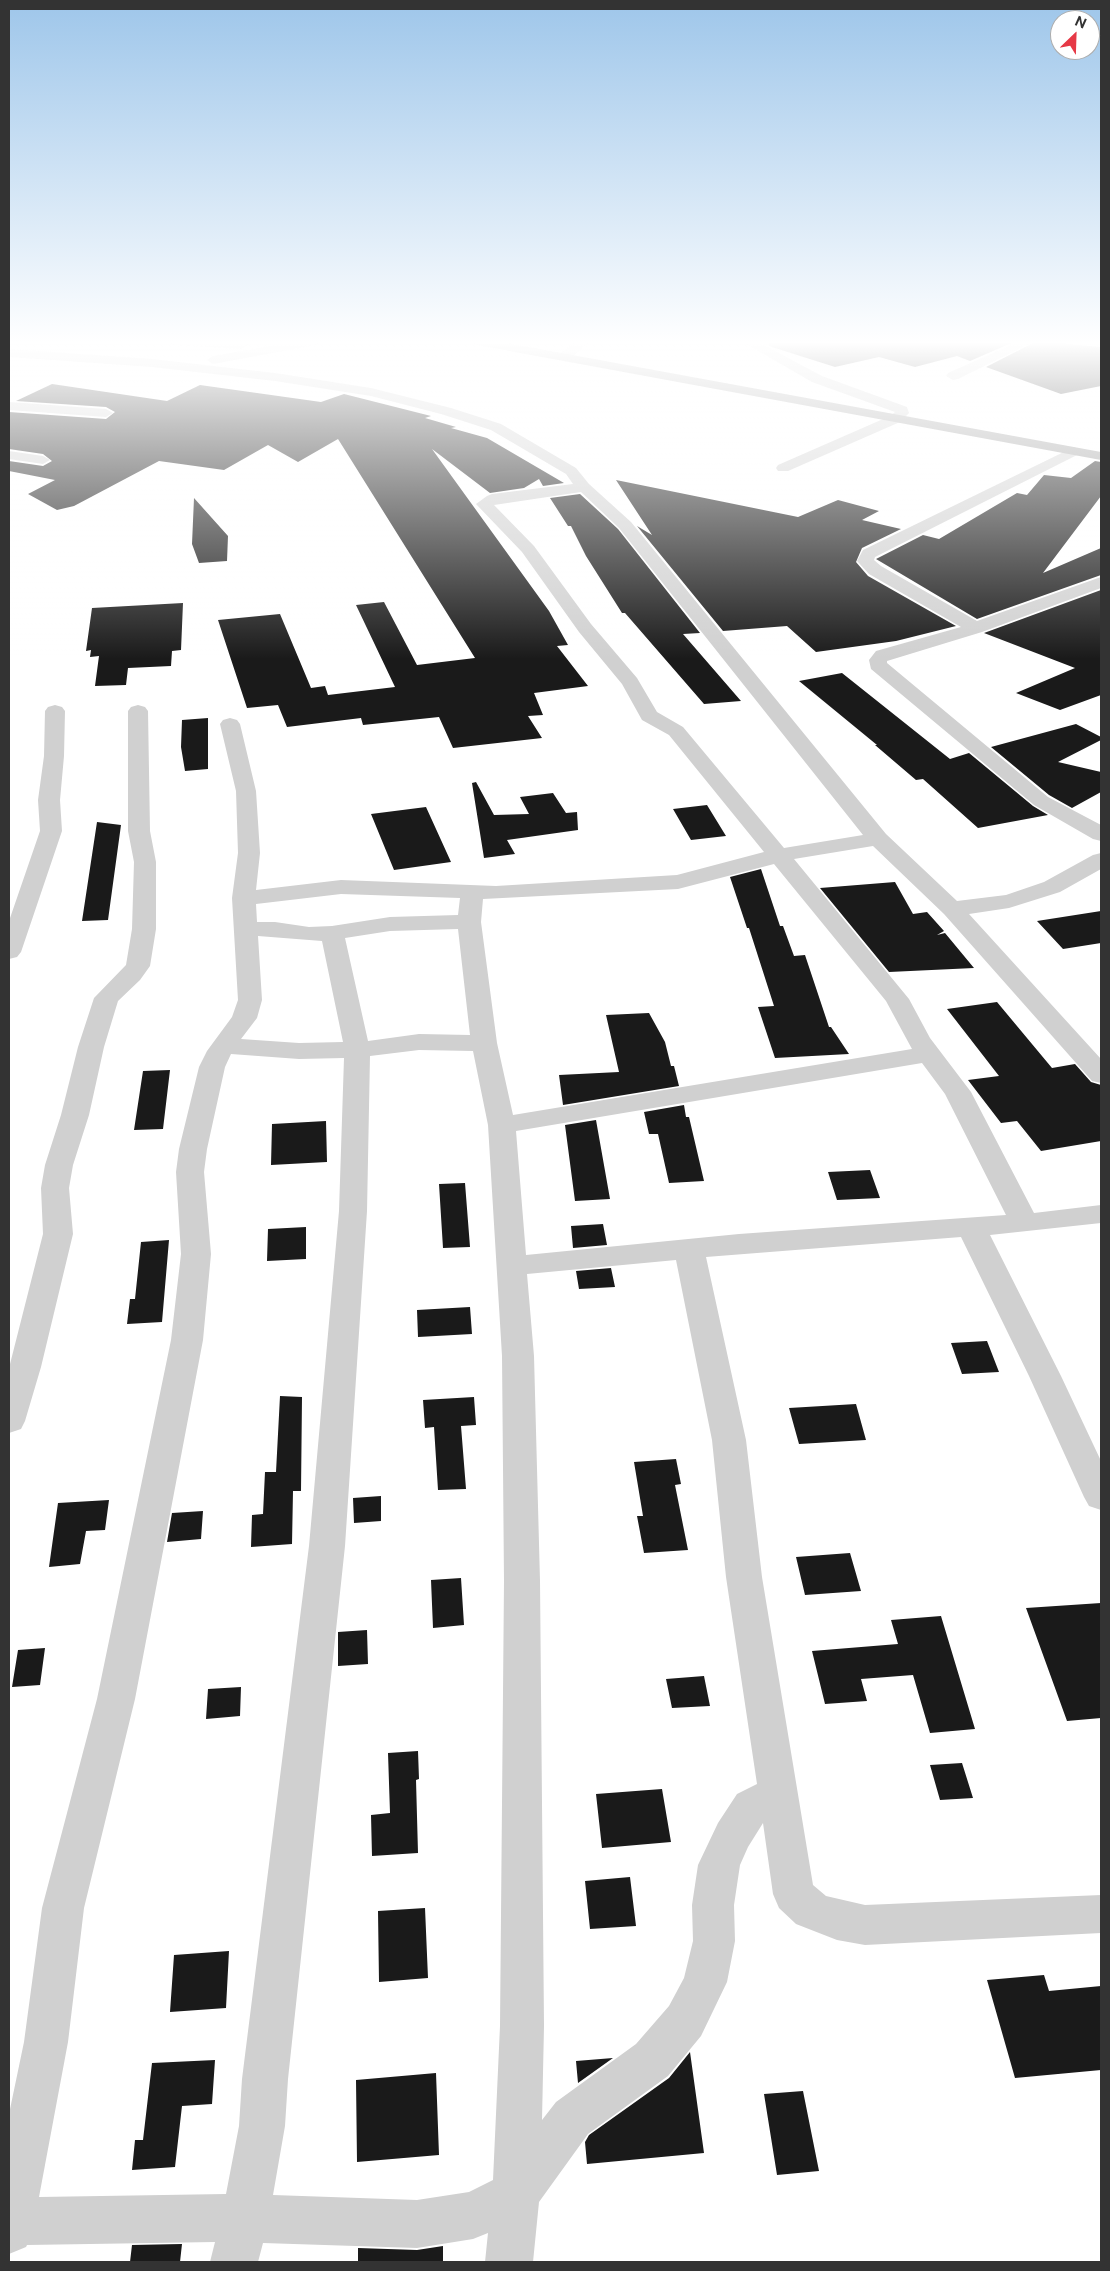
<!DOCTYPE html>
<html>
<head>
<meta charset="utf-8">
<style>
	body { margin:0 }
	#map { position:relative; width:1110px; height:2271px; overflow:hidden; background:#fff; font-family:"Public Sans",sans-serif }
	canvas { display:block }
	.frame { position:absolute; inset:0; border:10px solid #333; pointer-events:none }
	.north { position:absolute; left:1050px; top:10px; width:50px; height:50px; box-sizing:border-box; background:#fff; border:1px solid #adadad; border-radius:50%; rotate:24deg; font-size:14px; font-weight:700; line-height:20px; text-align:center; color:#333 }
	.north::after { content:''; display:block; margin:auto; width:18px; height:22px; background:#e63946; clip-path:polygon(50% 0,100% 100%,50% 72%,0 100%) }
</style>
</head>
<body>
<div id="map">
<canvas width="1110" height="2271"></canvas>
<div class="frame"></div>
<div class="north">N</div>
</div>
<script>
const g = document.querySelector('canvas').getContext('2d');
g.lineJoin = 'round';
function fill(path, color) { g.fillStyle = color; g.fill(path, 'evenodd'); }
const toPath = rows => new Path2D(rows.map(r => 'M' + r).join(''));
fill(toPath([
	[770,341,1016,341,970,361,957,356,915,367,879,357,835,367,772,347,769,346],
	[1037,341,1101,347,1101,386,1061,394,986,367],
	[52,384,167,401,200,385,321,402,344,394,431,416,425,418,456,427,451,428,487,438,564,483,543,486,539,479,524,488,490,493,432,449,549,611,568,645,557,646,588,686,534,693,543,715,528,716,542,738,453,748,439,717,363,725,361,718,287,727,278,705,247,708,218,620,280,614,311,688,325,686,328,695,395,687,356,605,384,602,417,665,475,658,338,439,298,462,268,445,224,470,159,461,74,506,57,510,28,494,55,480,9,471,9,461,43,466,52,461,43,454,9,449,9,412,106,419,115,412,106,407,16,401],
	[1095,461,1101,462,1101,496,1043,573,1101,548,1101,575,977,619,876,559,923,535,939,539,1017,493,1027,495,1044,475,1071,478],
	[616,480,798,517,838,500,879,511,862,520,901,529,862,548,856,562,868,576,956,626,896,641,816,652,787,626,723,631,637,526,652,535],
	[580,494,618,529,700,633,683,634,741,701,704,704,625,613,622,613,586,556,571,526,568,526,550,498],
	[194,498,228,536,227,561,199,563,192,544],
	[1101,590,1101,695,1060,710,1016,693,1075,668,984,633],
	[183,603,181,650,172,651,171,666,128,668,126,685,95,686,99,656,90,657,91,650,86,651,92,608],
	[842,673,950,759,969,753,1033,806,1048,815,978,828,923,779,916,780,875,745,877,745,799,681],
	[208,718,208,769,185,771,181,747,182,720],
	[1076,724,1101,737,1101,740,1058,762,1101,772,1101,792,1072,808,1049,795,991,747],
	[476,782,494,815,529,814,520,797,553,793,566,813,577,812,578,830,507,840,515,854,484,858,472,783],
	[707,805,726,836,691,840,673,809],
	[426,807,451,862,394,870,371,814],
	[97,822,121,825,108,920,82,921],
	[761,869,780,926,783,926,794,956,805,955,829,1027,831,1027,849,1054,775,1058,758,1007,774,1006,749,928,747,928,730,877],
	[895,882,913,914,927,912,944,931,937,935,945,933,974,968,889,972,820,888],
	[1101,911,1101,943,1063,949,1037,921],
	[997,1002,1052,1068,1075,1064,1091,1082,1101,1085,1101,1141,1041,1151,1017,1121,1001,1123,968,1080,999,1076,947,1009],
	[649,1013,665,1042,671,1066,674,1066,679,1086,563,1105,559,1075,619,1072,606,1015],
	[170,1070,163,1129,134,1130,143,1071],
	[684,1105,686,1117,689,1117,704,1181,669,1183,658,1134,649,1134,644,1112],
	[596,1120,610,1199,575,1201,565,1125],
	[326,1121,327,1162,271,1165,272,1124],
	[870,1170,880,1198,837,1200,828,1172],
	[465,1183,470,1247,443,1248,439,1184],
	[603,1224,607,1245,573,1248,571,1226],
	[306,1227,306,1259,267,1261,268,1229],
	[169,1240,162,1322,127,1324,130,1299,135,1299,141,1242],
	[611,1268,615,1287,579,1289,576,1271],
	[470,1307,472,1334,418,1337,417,1310],
	[987,1341,999,1372,962,1374,951,1343],
	[280,1396,302,1397,301,1491,293,1491,292,1544,251,1547,252,1515,263,1514,265,1472,276,1472],
	[474,1397,476,1425,461,1426,466,1489,438,1490,434,1427,425,1428,423,1400],
	[856,1404,866,1440,799,1444,789,1408],
	[676,1459,681,1484,675,1485,688,1550,644,1553,637,1516,643,1516,634,1462],
	[381,1496,381,1521,354,1523,353,1498],
	[109,1500,105,1530,86,1531,80,1564,49,1567,58,1503],
	[203,1511,201,1539,167,1542,172,1513],
	[850,1553,861,1591,805,1595,796,1557],
	[461,1578,464,1625,433,1628,431,1580],
	[1101,1603,1101,1718,1067,1721,1026,1608],
	[941,1616,975,1729,930,1733,913,1675,861,1679,867,1701,825,1704,812,1651,898,1644,891,1620],
	[367,1630,368,1664,338,1666,338,1632],
	[45,1648,40,1685,12,1687,18,1650],
	[704,1676,710,1706,672,1708,666,1679],
	[241,1687,240,1716,206,1719,208,1689],
	[418,1751,419,1779,416,1780,418,1853,372,1856,371,1815,390,1813,388,1753],
	[962,1763,973,1798,940,1800,930,1765],
	[662,1789,671,1842,602,1848,596,1794],
	[630,1877,636,1926,590,1929,585,1881],
	[425,1908,428,1978,379,1982,378,1911],
	[229,1951,226,2008,170,2012,174,1955],
	[1044,1975,1049,1991,1101,1986,1101,2070,1015,2078,987,1980],
	[690,2052,704,2153,587,2164,585,2142,589,2135,669,2078],
	[613,2058,578,2083,576,2061],
	[215,2060,212,2104,182,2106,175,2167,132,2170,135,2140,143,2140,152,2063],
	[436,2073,439,2155,357,2162,356,2080],
	[803,2091,819,2171,777,2175,764,2094],
	[182,2244,180,2262,130,2262,132,2245],
	[443,2246,443,2262,358,2262,358,2248,417,2250]
]), '#1a1a1a');
fill(toPath([
	[168,341,232,341,246,342,248,345,242,349,174,345,168,341],
	[297,341,321,341,315,345,213,364,207,360,213,356,297,341],
	[577,341,590,341,569,360,559,360,558,357,559,354,577,341],
	[741,341,756,341,822,376,907,407,909,413,900,422,788,471,778,471,776,468,778,465,890,416,895,412,812,382,741,341],
	[1020,341,1035,341,958,379,953,380,946,376,948,373,1020,341],
	[9,349,152,359,275,373,371,388,451,408,501,424,576,468,589,484,631,522,886,834,957,901,1006,895,1044,882,1093,855,1101,853,1101,869,1060,892,1009,908,969,914,1101,1059,1101,1083,1092,1081,944,914,873,846,794,859,909,999,930,1038,971,1092,1034,1213,1101,1205,1101,1223,990,1235,1061,1376,1101,1461,1101,1510,1089,1506,1084,1497,1029,1376,961,1237,706,1257,746,1440,762,1577,813,1885,826,1896,865,1905,1101,1895,1101,1933,865,1945,837,1940,796,1924,779,1908,773,1894,763,1823,748,1847,740,1865,734,1905,735,1941,727,1982,701,2036,668,2076,588,2134,539,2202,533,2262,485,2262,488,2233,473,2239,417,2248,263,2243,258,2262,210,2262,215,2242,27,2245,26,2247,9,2254,9,2114,24,2042,42,1908,97,1699,171,1340,181,1254,176,1172,179,1149,199,1067,207,1051,232,1017,238,1000,232,898,238,853,236,791,220,724,223,720,230,718,237,720,240,724,256,791,260,853,256,890,341,880,496,886,677,875,764,852,669,735,642,720,622,684,579,632,522,552,476,504,487,496,492,494,573,484,566,474,491,430,441,414,371,396,275,381,152,367,9,357,9,349],
	[581,492,619,528,863,835,784,848,683,727,657,712,637,678,591,624,534,546,494,505,581,492],
	[774,864,886,1001,912,1049,513,1115,497,1043,481,922,483,899,678,889,774,864],
	[341,894,460,898,458,915,390,917,332,926,309,927,275,922,257,922,256,904,341,894],
	[458,929,470,1035,419,1034,368,1041,345,938,390,931,458,929],
	[258,936,322,941,343,1042,299,1043,241,1039,257,1018,262,1000,258,936],
	[419,1050,473,1051,488,1125,502,1356,504,1581,500,2026,493,2180,469,2192,417,2200,273,2195,285,2126,288,2079,345,1546,367,1211,370,1056,419,1050],
	[231,1054,299,1059,344,1058,339,1211,309,1546,242,2079,239,2126,226,2194,39,2197,68,2042,84,1908,135,1699,203,1340,211,1254,204,1172,207,1149,225,1067,231,1054],
	[922,1063,945,1094,1006,1215,739,1234,526,1255,516,1131,922,1063],
	[676,1260,712,1440,726,1577,757,1784,737,1794,718,1823,698,1865,692,1905,693,1941,684,1978,669,2006,636,2044,556,2102,542,2120,544,2026,540,1581,534,1356,527,1274,676,1260],
	[9,402,106,409,113,413,106,417,9,410,9,402],
	[1074,447,1081,451,1079,454,875,557,874,560,881,566,977,621,1101,577,1101,588,982,632,887,661,887,663,1048,797,1101,825,1101,841,1093,839,1034,805,871,669,869,660,876,651,961,627,869,574,857,561,863,550,1074,447],
	[9,451,43,456,50,460,43,464,9,459,9,451],
	[55,705,62,707,65,711,64,756,60,800,62,831,21,952,17,957,9,959,9,921,40,831,38,800,44,756,45,711,48,707,55,705],
	[138,705,145,707,148,711,150,831,156,862,156,929,150,966,140,980,118,1001,104,1047,89,1115,73,1165,69,1188,73,1234,41,1367,25,1421,21,1429,9,1433,9,1368,43,1234,41,1188,45,1165,61,1115,78,1047,94,998,126,965,132,929,134,862,128,831,128,711,131,707,138,705]
]), '#d0d0d0');
fill(toPath([
	[471,341,496,341,1101,452,1101,460,477,345,471,341]
]), '#9a9a9a');
const sky = g.createLinearGradient(0, 0, 0, 659);
sky.addColorStop(0, '#9ec6ea');
sky.addColorStop(0.52, '#fff');
sky.addColorStop(1, '#ffffff00');
g.fillStyle = sky;
g.fillRect(0, 0, 1110, 659);
</script>
</body>
</html>
